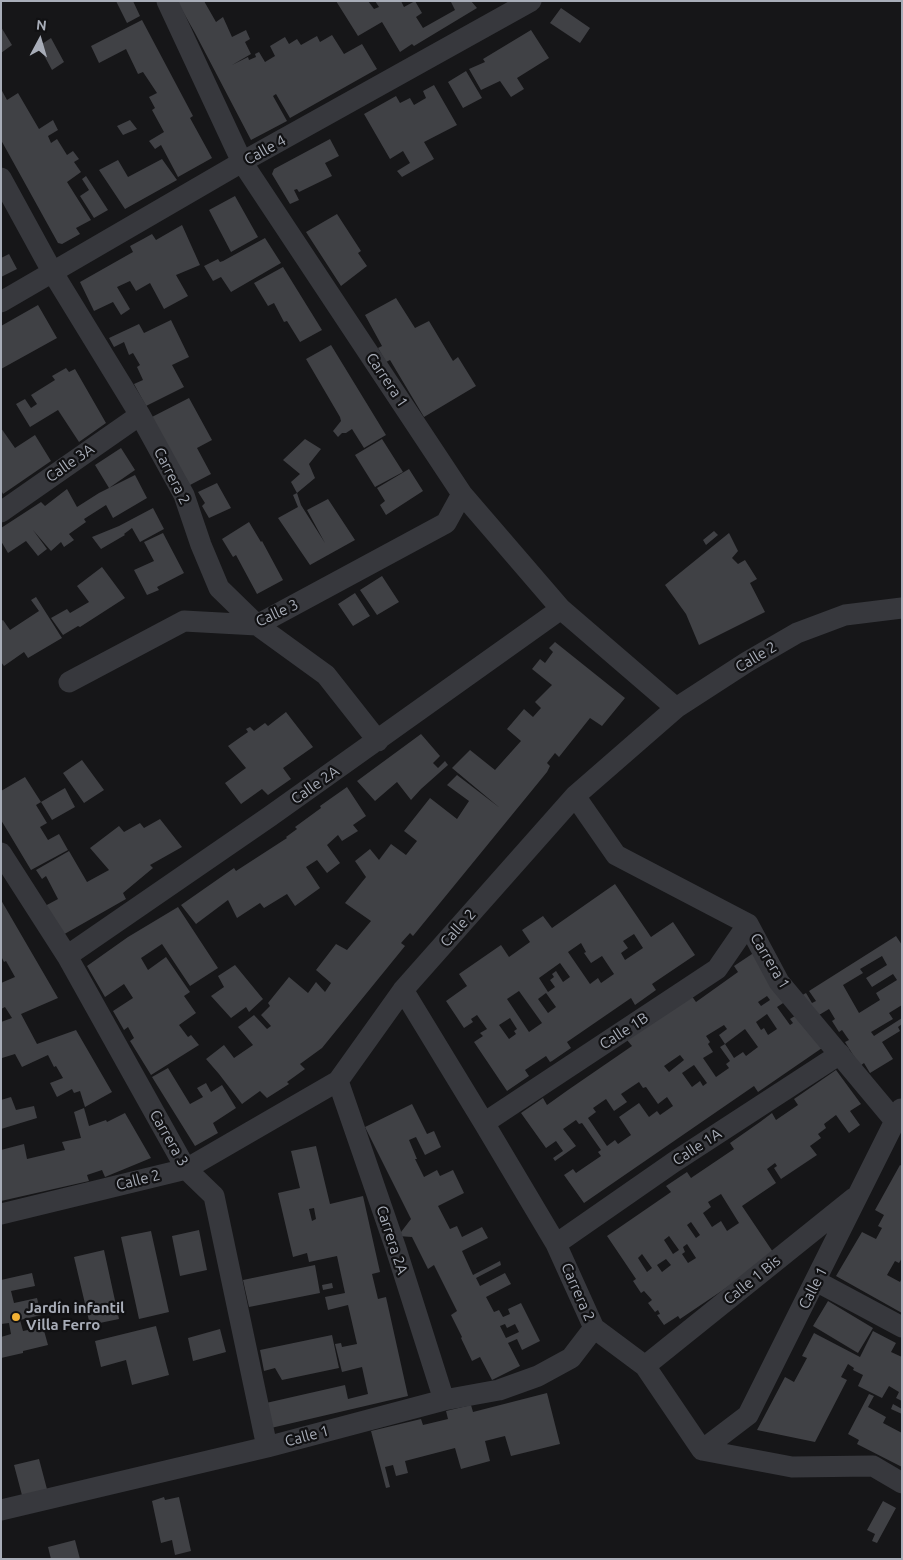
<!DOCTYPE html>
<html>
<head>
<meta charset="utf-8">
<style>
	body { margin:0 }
	#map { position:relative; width:903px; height:1560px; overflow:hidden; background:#161618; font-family:Ubuntu,sans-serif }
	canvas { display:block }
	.frame { position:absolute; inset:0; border:2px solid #a8adb8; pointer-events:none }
	.north { position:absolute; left:15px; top:15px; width:50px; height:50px; -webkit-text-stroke:4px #111113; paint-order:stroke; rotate:6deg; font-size:14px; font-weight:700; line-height:20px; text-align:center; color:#a8adb8 }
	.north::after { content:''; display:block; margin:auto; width:18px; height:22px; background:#a8adb8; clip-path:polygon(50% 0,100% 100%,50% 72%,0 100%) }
</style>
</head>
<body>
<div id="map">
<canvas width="903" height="1560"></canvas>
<div class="frame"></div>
<div class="north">N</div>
</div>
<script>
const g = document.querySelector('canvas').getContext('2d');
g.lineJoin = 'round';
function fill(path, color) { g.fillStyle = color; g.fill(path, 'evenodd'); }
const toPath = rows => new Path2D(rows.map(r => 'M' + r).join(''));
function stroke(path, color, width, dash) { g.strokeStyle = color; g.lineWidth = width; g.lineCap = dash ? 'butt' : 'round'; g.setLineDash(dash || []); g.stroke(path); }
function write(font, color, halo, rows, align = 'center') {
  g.font = font + ' Ubuntu,sans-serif'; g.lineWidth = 4.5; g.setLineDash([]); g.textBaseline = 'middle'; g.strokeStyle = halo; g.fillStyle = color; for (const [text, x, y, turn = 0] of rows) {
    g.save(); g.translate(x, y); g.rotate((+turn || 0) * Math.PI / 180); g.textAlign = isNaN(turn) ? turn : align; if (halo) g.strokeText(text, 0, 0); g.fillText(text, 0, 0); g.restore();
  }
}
fill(toPath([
	[116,1,133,1,140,16,127,23],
	[177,1,204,1,216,22,223,17,232,37,246,30,250,39,245,42,251,54,232,65,248,57,249,60,256,57,255,54,259,52,265,62,275,56,270,46,285,37,289,44,297,39,301,45,317,36,320,42,332,35,344,54,362,44,377,69,290,118,276,94,273,96,287,121,251,140,195,33],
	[336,1,368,1,374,9,379,7,375,1,401,1,404,7,415,1,422,13,416,17,423,28,455,10,451,2,453,1,471,1,477,8,414,46,412,44,400,52,382,22,358,36],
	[561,8,590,28,580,43,550,23],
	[142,20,193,116,190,118,212,158,178,177,161,145,155,149,149,141,164,132,152,110,155,108,149,97,157,93,143,72,138,74,126,49,99,63,91,46],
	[1,27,12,45,1,53],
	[531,30,549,58,517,78,524,89,511,97,500,81,481,90,469,69,485,62,483,59],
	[51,38,64,62,52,70,39,46],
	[466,71,482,98,463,108,448,82],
	[434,85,457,125,424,142,434,159,402,177,397,171,410,163,403,151,390,159,364,114,396,96,400,103,410,98,414,105,426,98,423,91],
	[1,89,7,100,18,93,39,129,53,120,58,130,48,136,51,143,57,139,67,155,73,151,79,159,74,162,81,172,67,182,91,220,76,228,80,234,62,244,58,243,1,140],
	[130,120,137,129,123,135,117,126],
	[330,139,339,156,325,163,332,176,299,192,297,189,294,190,299,200,290,204,272,174,274,169],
	[162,159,177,180,125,209,99,170,118,160,128,177],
	[86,176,108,210,94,218,80,196,89,190,82,179],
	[235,196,258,237,231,252,209,210],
	[337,214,361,251,358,253,367,266,341,286,306,232],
	[182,225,200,265,176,275,188,296,164,309,150,283,136,291,130,281,117,287,130,309,121,315,113,302,94,311,80,282,133,252,130,246,143,239,152,234,156,240],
	[265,238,281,263,231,292,221,277,213,281,204,266,218,259,220,262,223,261],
	[9,254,17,269,1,277,1,258],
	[283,267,322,330,300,342,287,321,284,322,274,303,268,306,254,283],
	[396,298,415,328,429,321,453,361,458,357,476,386,424,417,390,360,386,362,378,348,382,346,365,315],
	[38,305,57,338,1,369,1,326],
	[171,320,189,357,172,365,184,387,146,406,134,384,143,380,137,367,140,365,133,353,129,355,124,342,114,347,109,338,139,324,144,333],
	[331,345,386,435,364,448,352,429,346,433,342,433,338,437,333,431,341,421,340,417,306,359],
	[66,368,69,372,75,369,106,423,79,442,58,410,30,427,16,404,25,399,31,408,37,404,31,395,55,380,52,376],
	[189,398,212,440,197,448,211,474,190,485,150,418],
	[1,428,15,448,35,435,51,461,3,494,1,490],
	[305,439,321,449,309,464,315,478,297,493,301,505,325,543,307,510,328,499,355,540,310,565,278,518,298,507,293,495,297,493,291,482,300,474,283,460],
	[382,439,403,472,375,487,355,455],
	[121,448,135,470,109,488,95,465],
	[409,469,423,491,386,515,380,505,385,501,377,488],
	[135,475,147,498,113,518,106,505,84,519,86,522,69,534,74,540,64,547,61,542,51,551,33,530,47,549,38,556,26,541,8,553,1,541,1,528,41,502,45,506,67,489,77,507,99,493],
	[217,483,231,508,209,518,202,506,205,503,198,492],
	[153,508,164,529,140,542,132,528,124,534,125,535,101,549,92,537,119,526],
	[249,522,261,542,262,541,283,580,257,594,236,555,233,557,222,539],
	[714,531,718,535,706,545,703,540],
	[163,533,184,573,157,587,159,590,147,595,134,570,154,561,144,542],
	[729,533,738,551,732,558,738,564,745,560,757,579,750,583,765,612,699,645,686,614,665,585],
	[102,567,125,598,80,627,78,626,63,635,51,618,67,609,70,613,89,602,77,586],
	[382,576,399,602,377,615,360,590],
	[355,593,370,616,353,626,338,604],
	[36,597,62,638,28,658,24,652,4,666,1,662,1,621,3,620,10,630,39,611,31,600],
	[555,642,625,698,602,726,590,718,559,757,555,753,547,763,550,766,547,772,413,936,410,933,401,943,405,946,322,1048,300,1064,305,1069,287,1082,289,1084,267,1098,260,1091,242,1104,219,1074,206,1059,224,1045,234,1058,253,1045,238,1027,254,1015,267,1029,271,1026,261,1015,270,1006,268,1003,289,977,308,993,316,982,325,992,331,983,316,970,336,944,347,950,371,921,345,903,366,877,355,861,370,849,379,860,391,844,406,855,417,841,404,831,430,798,457,819,469,801,447,785,457,775,500,808,452,768,470,750,495,770,521,741,507,729,524,709,533,717,541,708,535,702,552,685,532,669,540,659,545,663,553,652,549,648],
	[286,712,313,747,283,768,291,779,268,795,262,789,241,804,225,783,246,768,228,746,248,732,246,729,250,727,254,731,265,723,268,726],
	[421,734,440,756,433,763,438,768,445,761,448,765,421,789,411,800,397,782,375,801,357,781],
	[82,760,104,790,84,803,63,773],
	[25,777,41,802,65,788,75,807,52,820,41,802,36,805,47,823,40,827,48,840,59,834,68,850,31,870,1,820,1,791],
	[347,787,366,816,353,825,358,831,342,841,338,835,327,845,340,863,327,873,317,860,306,867,320,888,295,906,287,894,264,908,260,903,237,918,228,900,196,924,181,905,234,868,236,871,287,838,286,837,297,829,295,827,321,808,320,806],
	[160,819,182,847,150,865,153,868,123,893,126,899,61,936,45,906,58,899,46,876,42,879,36,870,69,851,87,882,109,870,90,848,119,826,124,832,140,823,144,828],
	[615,884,651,937,673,922,695,955,652,984,656,990,635,1005,631,998,567,1042,571,1048,552,1061,550,1062,546,1056,525,1070,529,1076,507,1091,474,1042,483,1036,480,1033,487,1029,477,1015,471,1019,473,1022,464,1028,446,1001,467,986,459,974,501,945,509,957,530,942,522,930,543,916,552,928],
	[634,934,643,948,625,960,621,953,628,948,623,941],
	[581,943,586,952,584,953,591,963,602,956,614,974,601,983,598,978,590,984,568,952],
	[560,963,570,977,563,982,556,971,552,974,554,977,550,980,555,987,548,992,539,978],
	[519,991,542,1023,529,1032,507,999],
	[546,993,556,1007,548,1013,538,999],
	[510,1018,517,1029,514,1031,516,1034,509,1039,499,1025],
	[1,900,58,998,21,1014,37,1044,76,1030,112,1092,85,1107,80,1091,74,1093,72,1089,57,1097,50,1083,63,1078,56,1066,54,1067,48,1055,22,1067,15,1054,2,1058,1,1056,1,1022,12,1018,5,1007,1,1009,1,983,15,977,6,961,4,962,1,956],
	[178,907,218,968,190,986,162,944,141,958,148,970,166,957,190,992,184,996,196,1013,179,1025,188,1037,191,1035,199,1045,151,1075,130,1041,134,1038,128,1027,124,1030,113,1011,133,998,124,984,105,997,87,966,128,937],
	[896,936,902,945,902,1005,889,1013,893,1019,871,1032,874,1036,902,1018,902,1024,898,1027,900,1031,882,1042,893,1059,870,1073,864,1063,860,1066,845,1042,849,1040,842,1030,839,1032,832,1021,835,1019,829,1009,814,1018,799,997,806,993,812,1003,816,1001,809,991],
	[882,956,887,965,866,978,872,987,893,974,897,980,876,993,880,1000,859,1013,843,985,863,973,860,969],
	[755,952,788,1000,777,1007,790,1025,793,1023,790,1019,798,1014,822,1048,758,1092,754,1086,584,1203,564,1175,573,1169,576,1173,601,1156,598,1152,601,1150,582,1123,579,1124,576,1120,563,1129,576,1146,555,1161,553,1158,563,1151,556,1141,546,1148,521,1113,543,1098,547,1105,568,1090,632,1046,627,1040,691,995,696,1002,738,972,734,966],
	[767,996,770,1000,761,1006,758,1002],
	[767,1014,777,1029,768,1035,764,1028,761,1030,756,1022],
	[724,1025,727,1029,719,1035,725,1044,745,1029,758,1047,746,1056,743,1052,734,1058,725,1044,720,1047,730,1061,726,1064,729,1068,716,1077,703,1058,713,1052,708,1044,710,1042,706,1036],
	[680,1055,684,1060,669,1072,664,1066],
	[694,1065,707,1083,703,1086,700,1081,692,1087,682,1073],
	[639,1082,643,1088,646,1087,658,1104,667,1097,673,1106,660,1115,657,1111,649,1117,639,1103,619,1117,631,1135,618,1144,615,1140,607,1146,588,1118,596,1112,593,1108,606,1099,614,1111,627,1102,621,1094],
	[235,965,263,999,249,1012,246,1007,231,1018,211,996,224,987,218,976],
	[168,1068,190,1104,203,1097,197,1088,206,1083,211,1092,222,1085,236,1108,213,1123,218,1133,195,1146,152,1077],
	[836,1070,861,1104,850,1111,860,1125,849,1133,836,1115,824,1124,826,1128,818,1134,821,1138,810,1146,817,1155,781,1179,774,1168,777,1166,775,1163,767,1169,776,1183,742,1206,775,1255,680,1319,678,1316,664,1325,657,1315,660,1314,658,1310,655,1312,648,1303,652,1300,644,1291,641,1293,633,1281,636,1279,607,1236,671,1192,666,1186,687,1172,691,1178,734,1149,730,1143,760,1122,772,1113,776,1120,798,1105,794,1099],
	[721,1194,739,1223,727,1231,721,1221,712,1227,703,1213,711,1207,708,1202],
	[691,1222,700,1235,696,1238,687,1225],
	[669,1236,679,1250,673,1254,664,1240],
	[687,1244,696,1258,688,1263,682,1254,685,1252,683,1247],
	[642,1254,652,1268,647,1272,638,1258],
	[666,1259,671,1265,662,1272,657,1265],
	[11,1097,16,1110,34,1106,37,1118,1,1129,1,1100],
	[412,1104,427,1134,434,1131,441,1147,425,1155,416,1137,409,1140,417,1159,415,1159,424,1177,437,1170,440,1176,453,1170,464,1193,438,1206,450,1229,457,1226,462,1237,482,1227,488,1238,462,1251,473,1275,500,1261,501,1265,476,1278,480,1286,505,1273,511,1284,486,1297,494,1312,499,1310,503,1317,510,1314,508,1309,521,1303,540,1341,522,1350,517,1339,508,1343,520,1366,492,1380,480,1357,472,1361,461,1338,462,1337,451,1315,457,1311,434,1265,428,1269,412,1237,398,1236,411,1219,365,1127],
	[505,1324,507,1328,515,1324,519,1332,506,1338,500,1326],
	[84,1108,89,1126,106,1120,107,1122,125,1113,151,1158,105,1177,102,1170,87,1175,89,1181,1,1201,1,1150,24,1144,27,1159,65,1150,62,1142,81,1138,74,1112],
	[316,1146,330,1204,363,1196,380,1272,372,1274,378,1299,386,1297,408,1396,271,1428,266,1403,345,1385,348,1399,368,1394,362,1367,342,1372,335,1344,341,1343,342,1347,357,1344,348,1305,328,1310,325,1297,345,1293,337,1256,309,1262,307,1253,293,1257,278,1193,300,1188,291,1151],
	[314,1208,316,1219,312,1221,309,1209],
	[900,1165,902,1166,902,1258,899,1263,895,1261,887,1275,900,1282,902,1278,902,1313,836,1276,862,1232,876,1239,882,1228,878,1226,884,1215,875,1210],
	[199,1230,207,1270,180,1276,172,1236],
	[151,1231,169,1312,139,1319,121,1237],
	[104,1250,119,1319,90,1325,74,1257],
	[315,1265,320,1293,249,1307,243,1280],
	[32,1273,35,1286,11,1291,14,1303,37,1298,41,1315,20,1320,23,1331,43,1327,48,1345,23,1351,23,1353,1,1358,1,1337,11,1334,9,1323,1,1324,1,1280],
	[332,1283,333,1288,323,1290,322,1285],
	[828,1301,873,1328,858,1353,813,1326],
	[156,1326,169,1375,132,1385,126,1360,101,1367,95,1341],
	[220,1329,226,1352,193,1361,188,1338],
	[873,1331,896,1343,891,1352,902,1357,902,1401,896,1398,899,1392,889,1386,882,1398,858,1386,863,1375,853,1370,854,1368,848,1364,841,1377,847,1380,815,1442,757,1430,785,1377,794,1382,807,1358,802,1356,814,1333,860,1357],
	[332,1335,339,1368,282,1380,275,1368,264,1371,260,1350],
	[547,1393,560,1444,511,1456,505,1436,485,1441,490,1461,461,1469,455,1448,405,1461,408,1473,396,1476,393,1465,385,1467,390,1487,386,1488,371,1431,421,1419,423,1425,448,1419,446,1411,471,1405,473,1412],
	[869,1394,874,1396,868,1407,886,1417,883,1423,902,1433,902,1467,857,1444,859,1440,848,1434],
	[893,1404,902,1409,902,1414,891,1409],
	[39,1459,48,1493,23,1499,14,1465],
	[164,1497,165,1500,179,1497,191,1551,175,1555,172,1540,161,1543,152,1501],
	[883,1501,896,1508,877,1543,872,1541,875,1534,867,1530],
	[75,1540,80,1559,51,1559,48,1547]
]), '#404145');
stroke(toPath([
	[167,1,242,162,462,494,561,609,676,708],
	[1,178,53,273,140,415,184,495,201,545,219,588,257,625,326,675,378,741],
	[1,302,242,162,531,1],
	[1,512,140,415],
	[69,682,184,621,257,625,446,523,462,494],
	[575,796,616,855,748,924,779,982,895,1121],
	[1,853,67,956,186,1169,214,1196,267,1447],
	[67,956,269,817,561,609],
	[403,990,484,1123,556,1244,594,1328,645,1366,702,1450,792,1467,873,1466,902,1483],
	[338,1081,396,1249,444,1400],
	[484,1123,717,969,748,924],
	[1,1214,186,1169,338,1081,403,990,575,796,676,708,747,662,797,633,845,615,902,608],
	[556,1244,674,1162,840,1054],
	[816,1281,902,1327],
	[645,1366,854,1198],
	[702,1450,748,1415,901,1109],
	[1,1510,267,1447,444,1400,499,1390,538,1376,571,1358,594,1328]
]), '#37383d', 21);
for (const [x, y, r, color] of [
	[16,1317,5,"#f2b134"]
]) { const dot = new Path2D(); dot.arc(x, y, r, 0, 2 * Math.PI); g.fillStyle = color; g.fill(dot); stroke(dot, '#111113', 2); }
write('15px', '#a8adb8', '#111113', [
	["Calle 4",265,150,-29],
	["Carrera 1",387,380,56],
	["Calle 3A",70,463,-35],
	["Carrera 2",172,476,63],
	["Calle 3",277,613,-25],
	["Calle 2",756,657,-31],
	["Calle 2A",315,785,-35],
	["Calle 2",458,928,-48],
	["Carrera 1",770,961,59],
	["Calle 1B",624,1031,-33],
	["Carrera 3",169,1138,60],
	["Calle 1A",697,1147,-33],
	["Calle 2",138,1180,-14],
	["Carrera 2A",392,1240,72],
	["Calle 1 Bis",752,1280,-39],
	["Calle 1",813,1288,-63],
	["Carrera 2",578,1292,66],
	["Calle 1",307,1436,-15]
]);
write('bold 15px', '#a8adb8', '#111113', [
	["Jardín infantil",26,1308],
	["Villa Ferro",26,1325]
], 'left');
</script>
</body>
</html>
